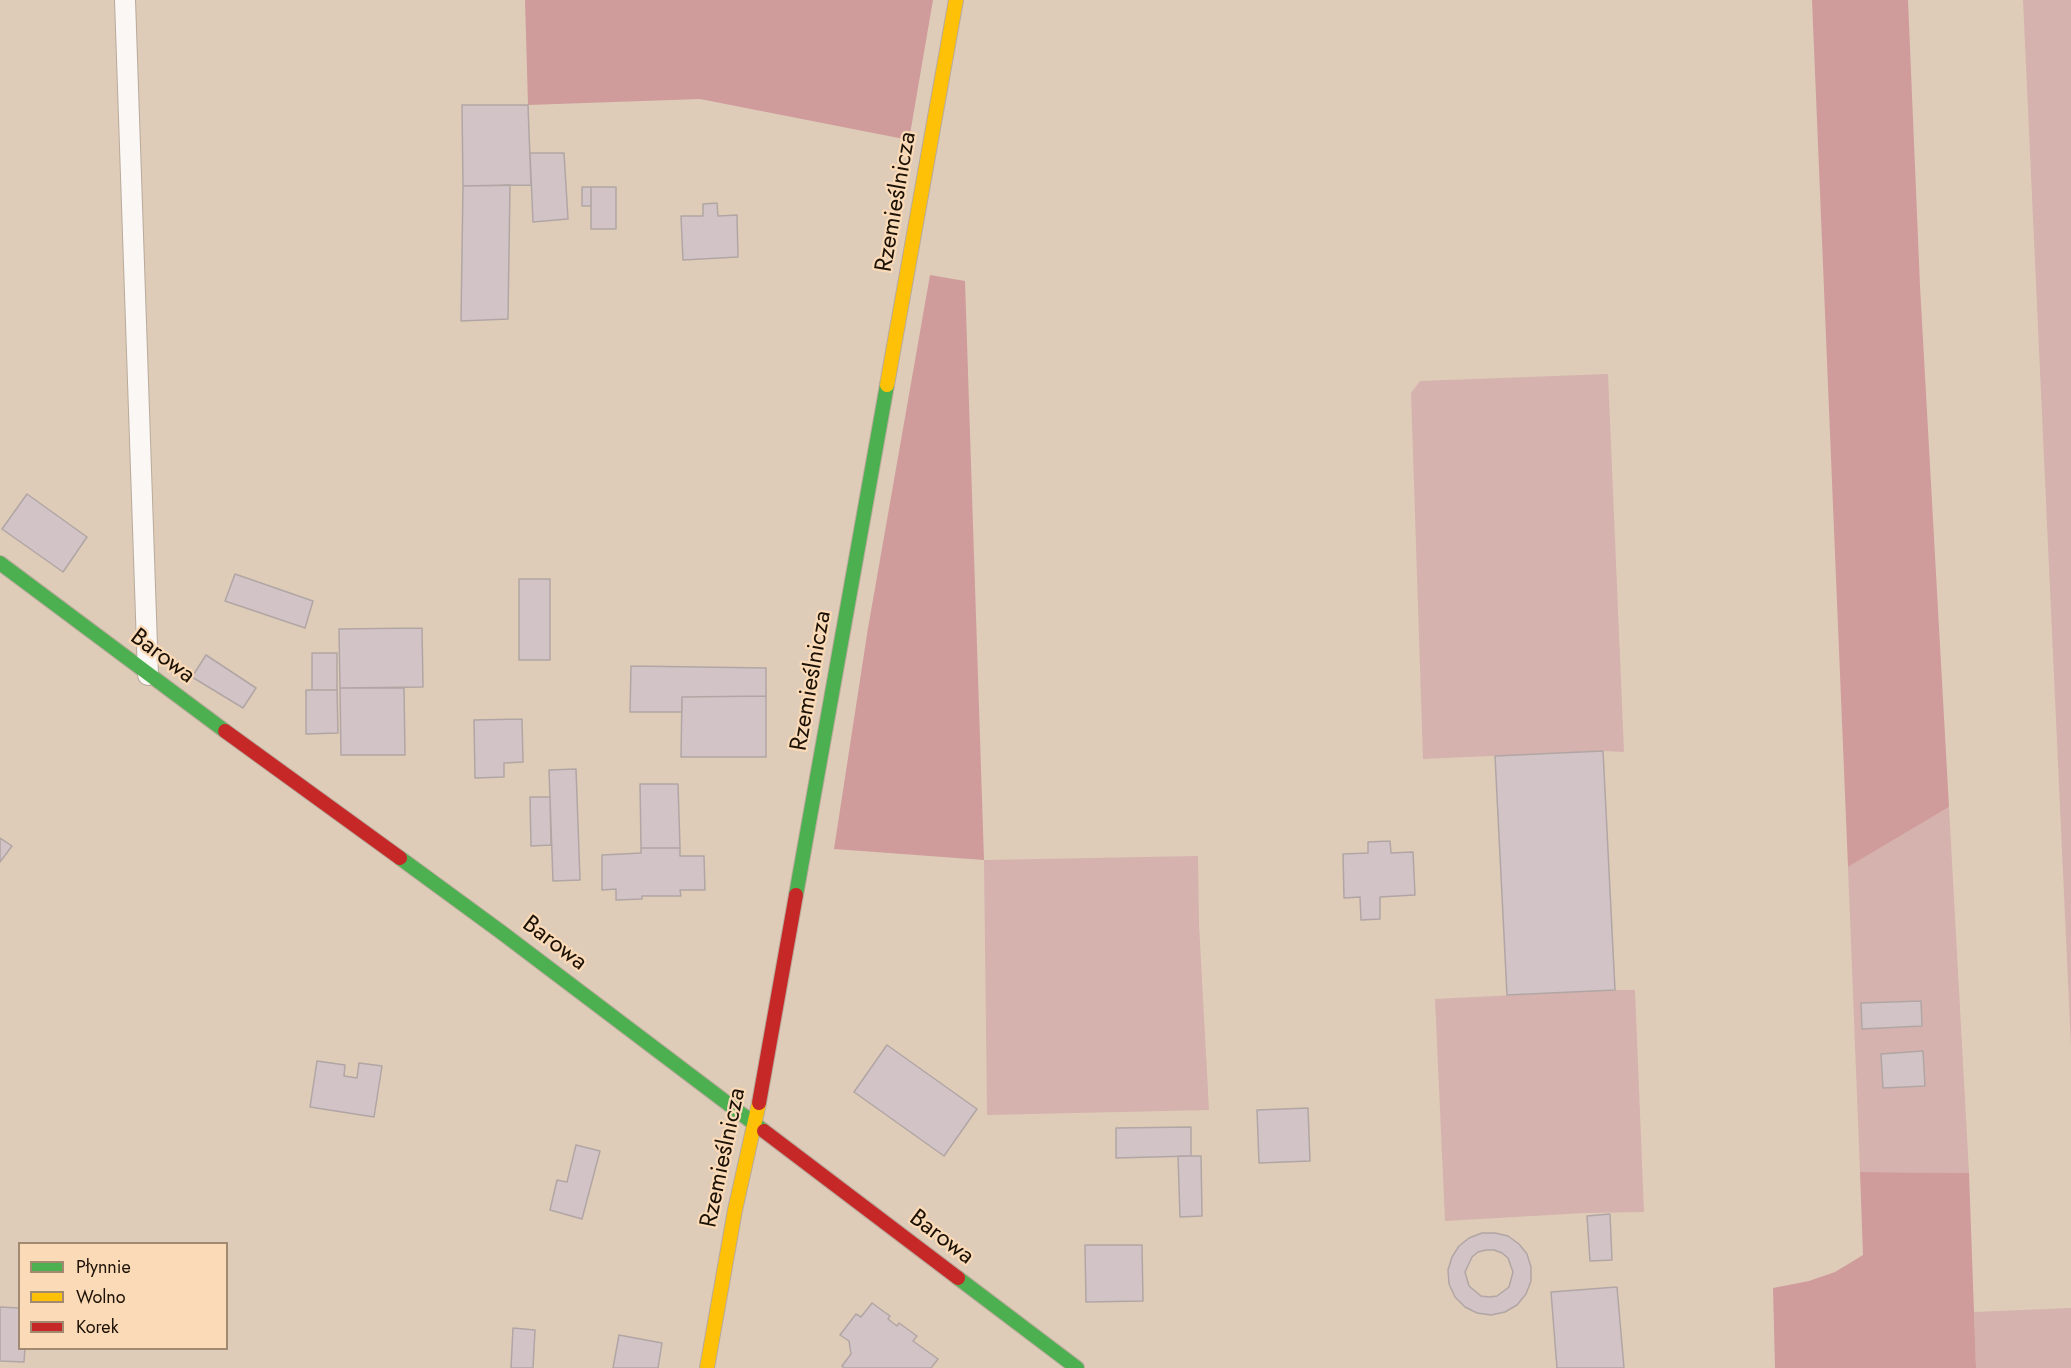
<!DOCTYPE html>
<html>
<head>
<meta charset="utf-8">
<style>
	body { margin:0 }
	#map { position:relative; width:2071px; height:1368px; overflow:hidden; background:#deccb9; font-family:Jost,sans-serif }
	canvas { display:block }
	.legend { position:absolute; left:18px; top:1242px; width:210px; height:108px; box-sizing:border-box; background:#fadab7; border:2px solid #a18a70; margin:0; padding:8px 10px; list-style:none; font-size:18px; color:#1c1105 }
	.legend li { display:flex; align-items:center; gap:12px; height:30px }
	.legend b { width:30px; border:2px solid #a18a70 }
</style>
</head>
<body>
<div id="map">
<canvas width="2071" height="1368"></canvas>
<ul class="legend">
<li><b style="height:8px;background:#4caf50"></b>Płynnie</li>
<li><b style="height:8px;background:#ffc107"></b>Wolno</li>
<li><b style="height:8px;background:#c62828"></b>Korek</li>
</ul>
</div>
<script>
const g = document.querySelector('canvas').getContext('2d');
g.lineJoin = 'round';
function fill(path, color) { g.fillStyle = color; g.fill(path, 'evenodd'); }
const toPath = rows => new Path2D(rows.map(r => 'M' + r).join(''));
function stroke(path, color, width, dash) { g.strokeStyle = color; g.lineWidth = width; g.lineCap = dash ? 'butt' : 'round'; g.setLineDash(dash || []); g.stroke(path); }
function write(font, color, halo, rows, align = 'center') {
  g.font = font + ' Jost,sans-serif'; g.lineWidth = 4.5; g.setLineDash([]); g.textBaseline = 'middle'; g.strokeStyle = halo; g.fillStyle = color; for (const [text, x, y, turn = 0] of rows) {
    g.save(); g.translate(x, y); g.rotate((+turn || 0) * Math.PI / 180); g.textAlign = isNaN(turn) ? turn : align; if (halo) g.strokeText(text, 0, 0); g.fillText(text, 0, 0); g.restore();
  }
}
fill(toPath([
	[2023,0,2071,0,2071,1047],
	[1608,374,1624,752,1603,751,1423,759,1411,393,1420,381],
	[1949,807,1969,1173,1860,1172,1848,867],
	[1198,856,1199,924,1209,1110,987,1115,984,860],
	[1615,990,1635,990,1644,1212,1585,1213,1445,1221,1435,999],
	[2071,1308,2071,1368,1976,1368,1974,1312]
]), '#d5b2ad');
fill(toPath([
	[525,0,933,0,909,140,700,99,528,105],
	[1812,0,1908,0,1920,286,1949,807,1848,867],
	[930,275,965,281,984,860,834,849,868,628],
	[1860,1172,1969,1173,1976,1368,1775,1368,1773,1288,1809,1281,1835,1272,1863,1255]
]), '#cf9c9b');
const building = toPath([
	[462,105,528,105,531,185,463,186,462,105],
	[530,153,564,153,568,219,533,222,530,153],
	[510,185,508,319,461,321,463,186,510,185],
	[582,187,591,187,591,206,582,206,582,187],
	[591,187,616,187,616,229,591,229,591,187],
	[717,203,718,216,737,215,738,257,683,260,681,216,703,216,703,204,717,203],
	[27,494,87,537,63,572,2,529,27,494],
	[235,574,313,601,305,628,225,601,235,574],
	[519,579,550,579,550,660,519,660,519,579],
	[422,628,423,687,340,688,339,629,422,628],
	[312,653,337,653,337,690,312,690,312,653],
	[206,655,256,688,243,708,192,677,206,655],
	[631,666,766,668,766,696,682,697,682,712,630,712,631,666],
	[340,688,404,688,405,755,341,755,340,688],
	[306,690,337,690,338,733,306,734,306,690],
	[766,696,766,757,681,757,682,697,766,696],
	[522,719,523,762,504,763,504,777,475,778,474,720,522,719],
	[1603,751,1615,990,1507,995,1495,756,1603,751],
	[576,769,580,880,553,881,549,770,576,769],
	[640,784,678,784,680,848,641,848,640,784],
	[530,797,550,797,551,845,531,846,530,797],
	[0,838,12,846,0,862,0,838],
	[1390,841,1391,853,1413,852,1415,895,1380,897,1380,919,1361,920,1360,897,1344,898,1343,854,1368,853,1368,842,1390,841],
	[641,848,680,848,680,856,704,856,705,890,680,890,681,896,642,896,642,899,616,900,616,889,602,890,602,855,641,853,641,848],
	[1921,1001,1922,1026,1862,1029,1861,1003,1921,1001],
	[887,1045,977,1109,944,1156,854,1092,887,1045],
	[1923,1051,1925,1086,1883,1088,1881,1054,1923,1051],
	[317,1061,345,1065,344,1076,357,1078,359,1063,382,1066,374,1117,310,1107,317,1061],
	[1308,1108,1310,1161,1259,1163,1257,1110,1308,1108],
	[1191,1127,1191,1156,1116,1158,1116,1128,1191,1127],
	[576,1145,600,1151,582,1219,550,1210,557,1180,567,1182,576,1145],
	[1178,1156,1201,1156,1202,1216,1180,1217,1178,1156],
	[1610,1214,1612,1260,1590,1261,1587,1216,1610,1214],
	[1482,1233,1495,1233,1508,1236,1519,1244,1527,1254,1531,1267,1531,1281,1526,1294,1517,1305,1505,1312,1491,1315,1477,1313,1465,1307,1455,1297,1449,1284,1448,1270,1452,1257,1459,1246,1469,1238,1482,1233],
	[1486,1250,1494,1250,1502,1253,1508,1258,1513,1272,1509,1287,1497,1296,1489,1297,1481,1296,1469,1286,1465,1272,1472,1257,1478,1252,1486,1250],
	[1085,1245,1142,1245,1143,1301,1086,1302,1085,1245],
	[1617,1287,1624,1368,1557,1368,1551,1292,1617,1287],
	[872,1303,890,1316,888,1319,897,1326,899,1323,917,1336,913,1341,938,1359,931,1368,844,1368,842,1366,851,1354,849,1341,840,1335,856,1314,861,1317,872,1303],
	[0,1307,20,1308,20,1348,25,1348,24,1362,0,1361,0,1307],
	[513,1328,535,1330,533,1368,511,1368,513,1328],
	[619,1335,662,1343,658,1368,613,1368,619,1335]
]);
fill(building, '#d2c3c7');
stroke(building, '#b1a6a4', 1.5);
const lane = toPath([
	[125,0,148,675]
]);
const fast = toPath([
	[0,563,225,731],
	[400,858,501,932,764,1131],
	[796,895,887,385],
	[958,1278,1077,1368]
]);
const slow = toPath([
	[887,385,956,0],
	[707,1368,735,1210,759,1103]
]);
const jam = toPath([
	[225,731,400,858],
	[759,1103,796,895],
	[764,1131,958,1278]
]);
stroke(lane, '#b9aa9b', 22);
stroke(fast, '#b9aa9b', 16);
stroke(slow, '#b9aa9b', 16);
stroke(jam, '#b9aa9b', 16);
stroke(lane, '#faf7f4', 20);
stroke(fast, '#4caf50', 14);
stroke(slow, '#ffc107', 14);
stroke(jam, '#c62828', 14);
write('24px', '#1c1105', '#fadab7', [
	["Rzemieślnicza",897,202,-80],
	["Barowa",162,657,37],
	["Rzemieślnicza",812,681,-80],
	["Barowa",554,944,37],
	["Rzemieślnicza",724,1158,-78],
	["Barowa",941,1238,37]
]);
</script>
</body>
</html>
